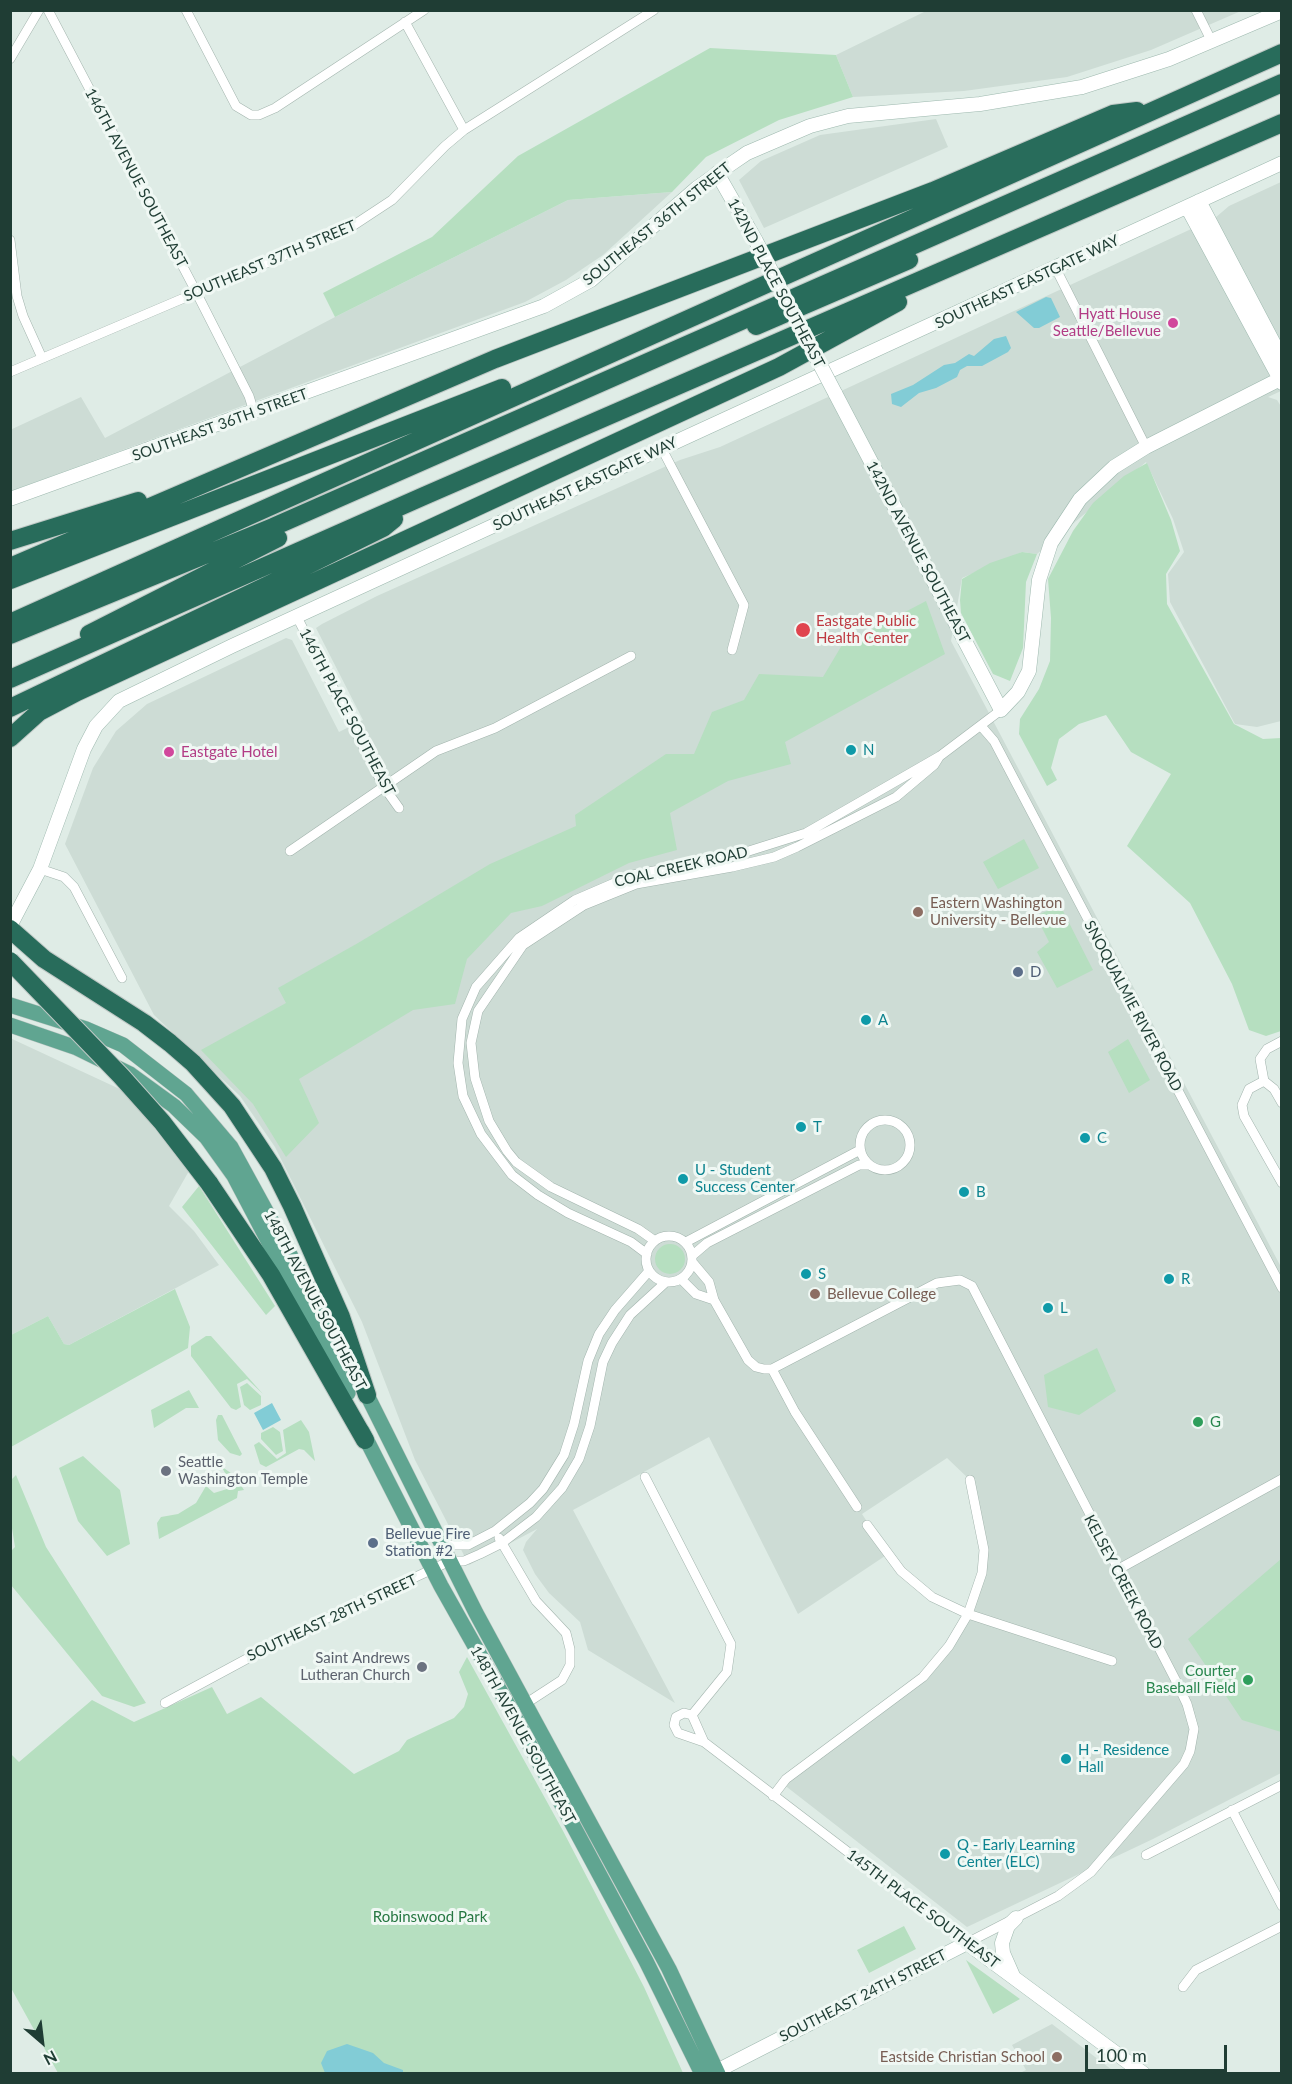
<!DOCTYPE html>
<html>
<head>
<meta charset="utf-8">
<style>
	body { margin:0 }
	#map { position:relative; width:1292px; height:2084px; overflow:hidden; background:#dfece6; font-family:Lato,sans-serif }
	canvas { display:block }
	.frame { position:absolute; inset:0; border:12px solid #1f3d34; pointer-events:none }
	.north { position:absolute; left:12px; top:2012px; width:60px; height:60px; -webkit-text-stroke:4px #f0f8f4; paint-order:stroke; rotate:152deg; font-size:16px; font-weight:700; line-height:24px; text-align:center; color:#1f3d34 }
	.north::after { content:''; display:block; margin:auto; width:21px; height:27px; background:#1f3d34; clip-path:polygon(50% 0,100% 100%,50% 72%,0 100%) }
	.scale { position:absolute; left:1085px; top:2045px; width:142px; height:27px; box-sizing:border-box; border:3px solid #1f3d34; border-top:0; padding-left:8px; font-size:18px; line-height:21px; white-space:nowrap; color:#1f3d34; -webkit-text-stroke:4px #f0f8f4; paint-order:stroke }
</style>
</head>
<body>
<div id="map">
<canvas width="1292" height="2084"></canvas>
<div class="frame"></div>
<div class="north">N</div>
<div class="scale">100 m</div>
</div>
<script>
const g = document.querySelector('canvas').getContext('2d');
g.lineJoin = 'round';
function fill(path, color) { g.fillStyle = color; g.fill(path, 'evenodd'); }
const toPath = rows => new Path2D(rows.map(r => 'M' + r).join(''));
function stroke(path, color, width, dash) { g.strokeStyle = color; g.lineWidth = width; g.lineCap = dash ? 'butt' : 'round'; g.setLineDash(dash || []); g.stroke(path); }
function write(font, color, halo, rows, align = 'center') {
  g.font = font + ' Lato,sans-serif'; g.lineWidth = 6; g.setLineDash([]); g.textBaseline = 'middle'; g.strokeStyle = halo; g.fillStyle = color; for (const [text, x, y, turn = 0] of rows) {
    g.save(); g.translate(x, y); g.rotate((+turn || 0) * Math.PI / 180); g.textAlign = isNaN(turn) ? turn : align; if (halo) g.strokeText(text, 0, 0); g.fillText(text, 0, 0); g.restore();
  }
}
fill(toPath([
	[926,11,1241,11,1151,50,1067,77,964,91,853,97,836,55],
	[936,119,948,147,764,228,739,180,761,161,820,135],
	[1281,182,1281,391,1268,397,1277,400,1282,408,1281,721,1257,727,1235,724,1170,602,1168,574,1184,552,1173,519,1146,462,1037,554,1022,552,962,578,951,641,1281,1267,1281,1773,1153,1839,967,1927,783,1784,923,1677,968,1614,984,1550,970,1480,947,1458,862,1514,888,1554,798,1614,709,1437,573,1510,675,1703,588,1650,580,1622,549,1593,535,1574,523,1550,526,1542,537,1529,469,1565,415,1460,362,1322,275,1147,240,1096,154,1015,65,844,93,768,116,731,147,704,286,638,292,640,339,732,363,720,316,628,322,624,377,596,680,460,720,447,1215,218,1229,206],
	[672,192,603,255,566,280,525,302,11,491,10,430,81,397,105,438,335,317,568,200],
	[10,1038,124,1091,189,1171,169,1206,194,1231,219,1265,69,1345,64,1344,48,1316,11,1335],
	[1052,2024,1116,2073,1020,2073,1026,2070,1012,2045]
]), '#cddcd5');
fill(toPath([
	[710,48,836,55,853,97,779,120,706,157,672,192,568,200,335,317,323,293,432,237,518,156],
	[1147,463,1171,520,1180,551,1166,574,1167,604,1234,724,1263,739,1281,738,1281,1031,1266,1036,1249,1030,1232,984,1190,903,1127,846,1171,774,1131,752,1106,715,1079,724,1059,739,1051,768,1057,780,1047,786,1019,734,1020,719,1039,689,1050,661,1051,618,1048,579,1073,531,1093,503,1124,476],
	[1022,552,1037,554,1026,582,1023,648,1010,681,993,674,961,613,960,600,962,579,990,563],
	[926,601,945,654,785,742,791,764,728,781,670,813,677,850,629,863,542,906,511,913,467,959,455,1004,413,1010,299,1079,319,1123,286,1157,253,1104,201,1050,286,1003,278,988,358,943,490,864,576,826,575,815,666,754,694,754,712,712,744,700,759,674,823,677,842,645],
	[1024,839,1039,868,998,889,983,862],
	[1060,905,1093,970,1057,988,1037,952,1049,942,1036,916],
	[1128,1039,1150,1080,1129,1093,1108,1052],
	[199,1186,275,1306,266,1315,182,1207],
	'655 1259a15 15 0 1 1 30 0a15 15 0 1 1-30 0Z',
	[175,1289,190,1327,188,1348,11,1447,11,1335,48,1316,64,1344,69,1345],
	[206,1336,211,1336,263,1394,247,1379,237,1384,241,1407,236,1410,231,1408,191,1356,191,1346],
	[1097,1348,1116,1391,1079,1415,1048,1407,1044,1375],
	[247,1383,261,1396,261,1405,250,1410,244,1405,240,1387],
	[189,1390,199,1408,186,1408,154,1428,151,1410],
	[218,1415,222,1415,242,1454,240,1456,230,1453,218,1440,216,1420],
	[301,1420,309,1432,315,1461,304,1450,299,1449,266,1467,260,1464,254,1445,259,1442,277,1459,286,1453,283,1430],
	[273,1427,280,1432,283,1451,276,1455,261,1439,261,1433],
	[83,1456,120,1490,130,1544,107,1556,78,1521,59,1468],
	[221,1466,235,1476,244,1490,238,1491,237,1498,159,1539,157,1523,161,1517,178,1514,196,1503,206,1486,214,1493,227,1489,231,1483],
	[16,1475,46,1547,146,1703,134,1707,102,1696,11,1585,11,1551,15,1547,11,1522,11,1480],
	[1281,1559,1281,1732,1242,1720,1188,1639],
	[467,1657,562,1829,644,1987,683,2073,58,2073,11,1988,10,1753,19,1762,92,1700,134,1722,212,1687,227,1714,261,1697,354,1774,399,1751,407,1740,454,1718,464,1707,468,1694,459,1672],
	[904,1926,916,1949,869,1973,857,1950],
	[966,1960,1020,1999,993,2014]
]), '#b6dfc0');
fill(toPath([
	[1046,297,1051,298,1060,317,1039,328,1034,328,1016,312],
	[1006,336,1011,348,1008,352,982,366,967,366,960,370,957,377,936,388,919,393,901,407,892,404,891,394,913,385,944,365,955,363,969,354,974,356,994,339],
	[272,1403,281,1420,263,1430,254,1413],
	[347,2044,373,2053,384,2063,403,2070,403,2073,325,2073,321,2063,327,2051]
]), '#82ccd6');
const street = toPath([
	[48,10,191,282,249,396,254,412],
	[186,10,236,106,251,115,259,115,275,108,424,10],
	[1196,10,1212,42],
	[405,22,464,130],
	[10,59,39,10],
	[10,240,17,296,23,316,42,358],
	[1056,269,1146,447],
	[10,372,351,227,392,200,445,146,464,130,654,10],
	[662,449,744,605,732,650],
	[297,617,384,787,399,808],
	[981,726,994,741,1282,1288],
	[290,851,436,751,495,728,631,656],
	[40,869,64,877,74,887,122,978],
	[1264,1081,1260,1059,1267,1049,1282,1041],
	[1282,1103,1274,1089,1264,1081,1249,1089,1242,1105,1244,1116,1282,1183],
	'860 1145a25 25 0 1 1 50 0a25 25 0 1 1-50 0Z',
	'646 1259a23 23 0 1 1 46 0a23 23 0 1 1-46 0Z',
	[655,1241,638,1229,551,1187,516,1162,507,1151,489,1121,475,1078,471,1043,478,1011,523,945,584,905,636,884,732,867,774,857,797,847,896,797,934,765,939,757],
	[686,1242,860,1150],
	[647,1254,631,1242,568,1213,538,1195,512,1175,481,1134,463,1096,458,1063,462,1019,476,987,519,938,575,900,633,875,733,856,806,833,940,756,1001,710],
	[693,1255,707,1243,859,1165,869,1165],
	[693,1263,709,1282,714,1300,748,1360,756,1367,764,1369,772,1369,937,1283,960,1280,972,1286,1175,1679,1187,1704,1194,1729,1190,1751,1184,1764,1091,1872,1058,1896,967,1943,704,1742,678,1733,674,1725,676,1717,684,1713,692,1715,704,1742],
	[681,1279,696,1294,714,1300],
	[772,1369,795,1412,857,1507],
	[645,1477,731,1644,727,1672,692,1715],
	[867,1525,901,1571,932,1597,968,1614,1112,1661],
	[499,1538,536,1601,566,1633,570,1649,570,1665,562,1680,522,1706],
	[443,1545,468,1545,495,1531,530,1503,543,1489,564,1455,574,1424,588,1361,599,1334,615,1310,649,1271],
	[1117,1570,1282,1479],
	[165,1703,291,1635,450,1561,464,1561,480,1554,502,1543,536,1517,562,1488,579,1459,590,1426,603,1362,612,1343,630,1315,666,1282],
	[773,1796,786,1779,923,1677,949,1646,968,1614,982,1573,984,1550,970,1480],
	[1232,1810,1282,1906],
	[1146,1855,1282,1785],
	[1183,1987,1196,1970,1282,1926]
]);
const secondary = toPath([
	[717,173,756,241],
	[1199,201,1282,359],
	[1187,207,1282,383],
	[835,393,1001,710,1018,692,1029,671,1039,580,1051,543,1080,499,1114,467,1146,447,1282,378],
	[10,499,544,306,591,280,697,188,728,166,747,153,810,126,848,116,980,104,1082,87,1169,59,1282,11],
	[10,926,40,869,84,749,96,726,119,701,232,646,1282,163],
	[1014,1978,1003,1953,1002,1943,1008,1926,1016,1918],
	[711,2074,967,1943,1144,2074]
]);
const primary = toPath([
	[10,1005,86,1029,123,1045,186,1094,231,1147,367,1395,476,1613,669,1969,718,2074],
	[10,1025,77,1048,130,1074,174,1106,206,1137,234,1176,348,1393],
	[362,1431,441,1586,512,1712,646,1961,702,2074]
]);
const highway = toPath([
	[756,326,909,260],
	[10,541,138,501],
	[10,567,495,359,933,191,1113,114,1137,111],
	[10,580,502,388],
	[10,623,1282,53],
	[89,634,278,538],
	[10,635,273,527,1282,83],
	[10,679,424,496,1282,123],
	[10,708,272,583,383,528,394,519],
	[10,738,39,712,77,692,779,367,898,302],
	[10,929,44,959,144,1023,170,1043,193,1063,232,1106,273,1168,292,1206,341,1317,367,1395],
	[209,1183,271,1275,365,1440]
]);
stroke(street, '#a2b4ad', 10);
stroke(secondary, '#9db8ae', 15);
stroke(primary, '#c0c9c6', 16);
stroke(highway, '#c0c9c6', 20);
stroke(street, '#fff', 9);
stroke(secondary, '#fff', 14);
stroke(primary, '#60a591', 15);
stroke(highway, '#286c5b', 18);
const secondaryBridge = toPath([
	[756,241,786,300],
	[792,311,835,393]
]);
const highwayBridge = toPath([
	[10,961,121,1076,162,1122,209,1183]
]);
stroke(secondaryBridge, '#9db8ae', 15, []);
stroke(highwayBridge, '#c0c9c6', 20, []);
stroke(secondaryBridge, '#fff', 14);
stroke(highwayBridge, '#286c5b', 18);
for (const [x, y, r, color] of [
	[1173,323,6,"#d1479c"],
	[803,630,8,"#e0444e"],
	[851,750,6,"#0f9aa8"],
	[169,752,6,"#d1479c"],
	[918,912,6,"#8d6e63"],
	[1018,972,6,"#5c6f8a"],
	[866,1020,6,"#0f9aa8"],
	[801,1127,6,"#0f9aa8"],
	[1085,1138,6,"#0f9aa8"],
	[683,1179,6,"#0f9aa8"],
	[964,1192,6,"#0f9aa8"],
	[806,1274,6,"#0f9aa8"],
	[1169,1279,6,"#0f9aa8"],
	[815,1294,6,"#8d6e63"],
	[1048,1308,6,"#0f9aa8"],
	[1198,1422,6,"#2e9e5b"],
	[166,1471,6,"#6b7280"],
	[373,1543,6,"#5c6f8a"],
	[422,1667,6,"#6b7280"],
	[1248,1680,6,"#2e9e5b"],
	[1066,1759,6,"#0f9aa8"],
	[945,1854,6,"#0f9aa8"],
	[1057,2057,6,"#8d6e63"]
]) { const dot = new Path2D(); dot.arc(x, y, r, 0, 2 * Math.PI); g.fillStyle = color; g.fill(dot); stroke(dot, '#f0f8f4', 2); }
write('15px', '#1f3d34', '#f0f8f4', [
	["146TH AVENUE SOUTHEAST",136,178,62],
	["SOUTHEAST 36TH STREET",657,224,-39],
	["SOUTHEAST 37TH STREET",270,261,-23],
	["SOUTHEAST EASTGATE WAY",1027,282,-25],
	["142ND PLACE SOUTHEAST",776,283,62],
	["SOUTHEAST 36TH STREET",220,425,-20],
	["SOUTHEAST EASTGATE WAY",585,484,-25],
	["142ND AVENUE SOUTHEAST",918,552,62],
	["146TH PLACE SOUTHEAST",347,712,62],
	["COAL CREEK ROAD",681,867,-13],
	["SNOQUALMIE RIVER ROAD",1133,1006,62],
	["148TH AVENUE SOUTHEAST",315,1300,62],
	["KELSEY CREEK ROAD",1123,1582,62],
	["SOUTHEAST 28TH STREET",332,1618,-25],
	["148TH AVENUE SOUTHEAST",523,1735,61],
	["145TH PLACE SOUTHEAST",923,1909,37],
	["SOUTHEAST 24TH STREET",863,1996,-27]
]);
write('15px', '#b23c85', '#f0f8f4', [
	["Hyatt House",1161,314],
	["Seattle/Bellevue",1161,331],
	["Eastgate Hotel",181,752,"left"]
], 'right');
write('15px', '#be3a42', '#f0f8f4', [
	["Eastgate Public",816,621],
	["Health Center",816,638]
], 'left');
write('15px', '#0d838f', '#f0f8f4', [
	["N",863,750],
	["A",878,1020],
	["T",813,1127],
	["C",1097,1138],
	["U - Student",695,1170],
	["Success Center",695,1187],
	["B",976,1192],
	["S",818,1274],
	["R",1181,1279],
	["L",1060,1308],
	["H - Residence",1078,1750],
	["Hall",1078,1767],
	["Q - Early Learning",957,1845],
	["Center (ELC)",957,1862]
], 'left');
write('15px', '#785e54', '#f0f8f4', [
	["Eastern Washington",930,903],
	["University - Bellevue",930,920],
	["Bellevue College",827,1294],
	["Eastside Christian School",1045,2057,"right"]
], 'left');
write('15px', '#4e5e75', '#f0f8f4', [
	["D",1030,972],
	["Bellevue Fire",385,1534],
	["Station #2",385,1551]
], 'left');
write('15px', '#27864d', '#f0f8f4', [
	["G",1210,1422],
	["Courter",1236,1671,"right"],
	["Baseball Field",1236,1688,"right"]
], 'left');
write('15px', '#5b616d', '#f0f8f4', [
	["Seattle",178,1462],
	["Washington Temple",178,1479],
	["Saint Andrews",410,1658,"right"],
	["Lutheran Church",410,1675,"right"]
], 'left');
write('15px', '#267742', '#f0f8f4', [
	["Robinswood Park",430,1917]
]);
</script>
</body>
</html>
